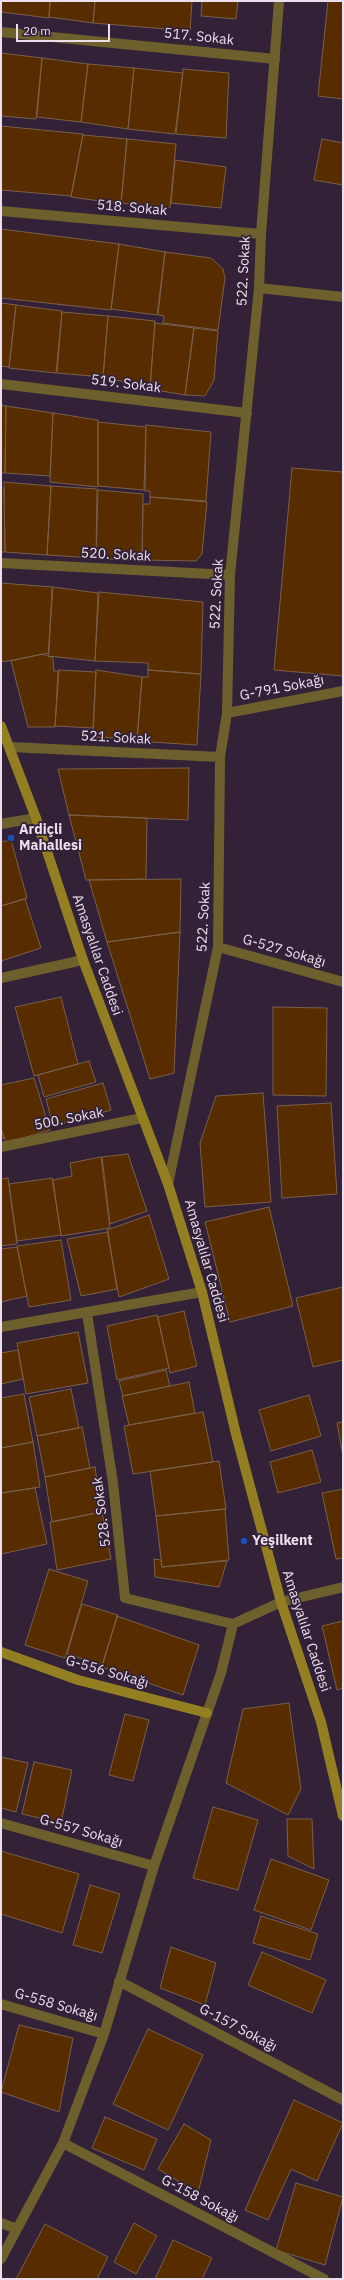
<!DOCTYPE html>
<html>
<head>
<meta charset="utf-8">
<style>
	body { margin:0 }
	#map { position:relative; width:344px; height:2280px; overflow:hidden; background:#332138; font-family:"IBM Plex Sans",sans-serif }
	canvas { display:block }
	.frame { position:absolute; inset:0; border:2px solid #ebdfee; pointer-events:none }
	.scale { position:absolute; left:16px; top:24px; width:94px; height:18px; box-sizing:border-box; border:2px solid #ebdfee; border-top:0; padding-left:5px; font-size:12px; line-height:14px; white-space:nowrap; color:#ebdfee; -webkit-text-stroke:3px #332138; paint-order:stroke }
</style>
</head>
<body>
<div id="map">
<canvas width="344" height="2280"></canvas>
<div class="frame"></div>
<div class="scale">20 m</div>
</div>
<script>
const g = document.querySelector('canvas').getContext('2d');
g.lineJoin = 'round';
function fill(path, color) { g.fillStyle = color; g.fill(path, 'evenodd'); }
const toPath = rows => new Path2D(rows.map(r => 'M' + r).join(''));
function stroke(path, color, width, dash) { g.strokeStyle = color; g.lineWidth = width; g.lineCap = dash ? 'butt' : 'round'; g.setLineDash(dash || []); g.stroke(path); }
function write(font, color, halo, rows, align = 'center') {
  g.font = font + ' "IBM Plex Sans",sans-serif'; g.lineWidth = 3.5; g.setLineDash([]); g.textBaseline = 'middle'; g.strokeStyle = halo; g.fillStyle = color; for (const [text, x, y, turn = 0] of rows) {
    g.save(); g.translate(x, y); g.rotate((+turn || 0) * Math.PI / 180); g.textAlign = isNaN(turn) ? turn : align; if (halo) g.strokeText(text, 0, 0); g.fillText(text, 0, 0); g.restore();
  }
}
const building = toPath([
	[1,1,50,1,49,18,1,12,1,1],
	[50,1,95,1,93,23,49,17,50,1],
	[95,1,192,1,190,31,93,23,95,1],
	[202,1,238,1,236,19,201,16,202,1],
	[328,1,343,1,343,99,318,96,328,1],
	[1,53,42,58,36,119,1,116,1,53],
	[42,58,88,64,81,122,37,117,42,58],
	[88,64,134,68,128,129,81,122,88,64],
	[134,68,183,73,175,134,128,129,134,68],
	[183,69,229,73,226,138,176,134,183,69],
	[1,126,83,134,71,196,1,190,1,126],
	[83,135,127,139,121,204,71,197,83,135],
	[127,139,176,144,170,208,121,203,127,139],
	[322,139,343,143,343,185,314,180,322,139],
	[175,160,226,167,221,208,171,203,175,160],
	[1,229,119,244,111,310,1,298,1,229],
	[119,244,165,252,157,315,111,309,119,244],
	[165,252,211,258,223,269,225,278,218,330,163,323,164,316,158,315,165,252],
	[1,303,16,305,9,367,1,366,1,303],
	[16,305,62,311,56,373,9,368,16,305],
	[62,312,108,316,103,377,57,373,62,312],
	[108,316,155,321,150,386,103,378,108,316],
	[155,323,194,328,185,395,150,389,155,323],
	[194,328,218,331,214,380,205,396,185,395,194,328],
	[1,405,6,406,5,473,1,473,1,405],
	[6,406,53,413,50,476,5,473,6,406],
	[53,413,98,420,98,487,50,482,53,413],
	[98,422,146,427,144,490,98,486,98,422],
	[146,425,211,432,206,501,150,497,150,491,145,491,146,425],
	[292,468,343,472,343,676,274,670,292,468],
	[4,482,51,486,47,555,5,552,4,482],
	[51,486,97,489,96,558,47,555,51,486],
	[1,488,4,488,5,552,1,552,1,488],
	[98,490,143,494,142,561,96,558,98,490],
	[150,497,207,502,202,554,196,561,142,560,143,504,150,504,150,497],
	[1,583,52,587,49,653,3,662,1,658,1,583],
	[53,587,98,593,95,661,48,656,53,587],
	[99,592,203,602,201,674,148,670,148,663,95,661,99,592],
	[42,654,53,658,54,671,58,671,55,727,28,727,11,661,42,654],
	[59,670,96,672,93,728,55,726,59,670],
	[96,670,142,677,137,739,93,737,96,670],
	[148,670,201,674,197,745,137,741,142,677,148,677,148,670],
	[189,768,188,820,69,815,58,769,189,768],
	[69,815,147,818,146,879,86,880,69,815],
	[11,840,27,898,1,906,1,842,11,840],
	[181,879,180,932,107,942,89,880,181,879],
	[25,899,41,948,1,961,1,906,25,899],
	[180,932,174,1073,150,1079,107,942,180,932],
	[61,997,78,1064,34,1076,15,1007,61,997],
	[273,1007,327,1008,326,1096,273,1095,273,1007],
	[89,1061,96,1082,44,1097,38,1075,89,1061],
	[34,1078,50,1130,6,1143,1,1128,1,1085,34,1078],
	[103,1083,111,1110,53,1126,46,1099,103,1083],
	[263,1093,271,1202,205,1207,200,1143,216,1096,263,1093],
	[331,1103,337,1194,282,1198,277,1106,331,1103],
	[1,1128,4,1138,1,1139,1,1128],
	[128,1154,147,1211,110,1224,102,1157,128,1154],
	[101,1157,110,1228,61,1236,53,1180,72,1176,70,1163,101,1157],
	[8,1178,17,1244,1,1246,1,1179,8,1178],
	[52,1178,61,1235,17,1241,9,1184,52,1178],
	[269,1207,293,1306,230,1322,205,1222,269,1207],
	[149,1215,169,1279,119,1297,107,1230,149,1215],
	[108,1232,117,1289,81,1296,67,1239,108,1232],
	[61,1240,71,1300,29,1307,17,1246,61,1240],
	[17,1247,27,1296,1,1302,1,1249,17,1247],
	[343,1287,343,1360,313,1367,296,1298,343,1287],
	[184,1311,197,1366,170,1373,158,1317,184,1311],
	[157,1315,169,1368,117,1380,107,1326,157,1315],
	[78,1332,88,1383,26,1394,17,1343,78,1332],
	[18,1350,23,1379,1,1384,1,1353,18,1350],
	[166,1370,170,1386,123,1396,119,1381,166,1370],
	[189,1382,195,1413,129,1425,122,1396,189,1382],
	[71,1389,79,1428,37,1436,29,1397,71,1389],
	[24,1394,33,1442,1,1448,1,1398,24,1394],
	[309,1395,321,1436,271,1451,259,1410,309,1395],
	[203,1412,213,1462,133,1474,124,1426,203,1412],
	[343,1422,343,1456,337,1423,343,1422],
	[82,1427,90,1468,45,1477,37,1436,82,1427],
	[33,1442,40,1487,1,1493,1,1448,33,1442],
	[312,1450,321,1482,278,1493,270,1462,312,1450],
	[219,1461,226,1509,156,1516,150,1471,219,1461],
	[95,1467,101,1512,52,1522,45,1477,95,1467],
	[35,1488,47,1544,1,1554,1,1493,35,1488],
	[343,1489,343,1558,336,1559,322,1493,343,1489],
	[225,1509,229,1560,162,1567,156,1516,225,1509],
	[102,1512,111,1559,57,1570,50,1522,102,1512],
	[154,1559,161,1560,162,1567,227,1561,219,1587,155,1577,154,1559],
	[49,1569,88,1581,65,1658,25,1645,49,1569],
	[82,1604,118,1615,102,1665,67,1654,82,1604],
	[117,1616,199,1645,183,1695,102,1667,117,1616],
	[343,1621,343,1688,337,1690,322,1626,343,1621],
	[289,1703,301,1789,288,1815,226,1783,243,1709,289,1703],
	[125,1714,149,1720,133,1781,109,1775,125,1714],
	[1,1757,28,1763,16,1812,1,1808,1,1757],
	[34,1762,72,1770,61,1823,22,1814,34,1762],
	[213,1807,258,1820,238,1890,193,1878,213,1807],
	[287,1819,312,1819,314,1869,288,1856,287,1819],
	[1,1851,79,1874,62,1933,1,1914,1,1851],
	[271,1859,329,1880,311,1930,254,1910,271,1859],
	[90,1885,120,1894,102,1953,73,1945,90,1885],
	[261,1916,318,1934,310,1960,253,1943,261,1916],
	[171,1947,216,1963,205,2005,160,1988,171,1947],
	[262,1952,326,1980,312,2013,248,1985,262,1952],
	[19,2025,73,2038,59,2112,1,2092,19,2025],
	[148,2029,203,2055,168,2130,113,2104,148,2029],
	[294,2100,343,2123,317,2181,291,2169,268,2220,245,2210,294,2100],
	[105,2117,157,2139,144,2170,92,2148,105,2117],
	[184,2124,211,2140,198,2193,158,2169,184,2124],
	[296,2183,343,2197,325,2265,276,2250,296,2183],
	[134,2223,157,2236,136,2274,114,2262,134,2223],
	[45,2224,108,2257,97,2279,16,2279,45,2224],
	[173,2240,212,2258,202,2279,155,2279,173,2240]
]);
fill(building, '#572d00');
stroke(building, '#7a5f49', 1);
stroke(toPath([
	[1,32,275,59],
	[1,211,261,234],
	[259,288,343,297],
	[1,384,247,413],
	[1,563,230,575],
	[227,713,343,691],
	[10,747,220,757],
	[1,824,36,818],
	[218,947,343,982],
	[1,978,83,960],
	[1,1147,142,1118],
	[168,1184,218,947,220,757,227,713,230,575,259,288,261,234,279,1],
	[87,1313,113,1483,125,1598,233,1624],
	[1,1327,202,1292],
	[1,1823,154,1866],
	[119,1981,343,2100],
	[1,2004,104,2034],
	[63,2143,324,2279],
	[1,2223,17,2229],
	[1,2259,63,2143,104,2034,154,1866,221,1673,233,1624,281,1602,343,1587]
]), '#6d602c', 10);
stroke(toPath([
	[1,726,36,818,83,960,168,1184,202,1292,236,1434,281,1602,321,1722,343,1816],
	[1,1652,78,1680,207,1713]
]), '#937e22', 10);
for (const [x, y, r, color] of [
	[11,838,4,"#1a4fb4"],
	[244,1541,4,"#1a4fb4"]
]) { const dot = new Path2D(); dot.arc(x, y, r, 0, 2 * Math.PI); g.fillStyle = color; g.fill(dot); stroke(dot, '#332138', 1.5); }
write('14px', '#ebdfee', '#332138', [
	["517. Sokak",199,37,6],
	["518. Sokak",132,208,5],
	["522. Sokak",244,271,-87],
	["519. Sokak",126,384,7],
	["520. Sokak",116,555,3],
	["522. Sokak",217,594,-87],
	["G-791 Sokağı",282,688,-11],
	["521. Sokak",116,738,3],
	["522. Sokak",204,917,-87],
	["G-527 Sokağı",284,951,16],
	["Amasyalılar Caddesi",97,955,71],
	["500. Sokak",69,1119,-11],
	["Amasyalılar Caddesi",206,1261,74],
	["528. Sokak",102,1512,-97],
	["Amasyalılar Caddesi",306,1631,72],
	["G-556 Sokağı",107,1672,16],
	["G-557 Sokağı",81,1831,16],
	["G-558 Sokağı",56,2005,16],
	["G-157 Sokağı",238,2028,28],
	["G-158 Sokağı",200,2199,28]
]);
write('bold 14px', '#ebdfee', '#332138', [
	["Ardiçli",19,830],
	["Mahallesi",19,846],
	["Yeşilkent",252,1541]
], 'left');
</script>
</body>
</html>
